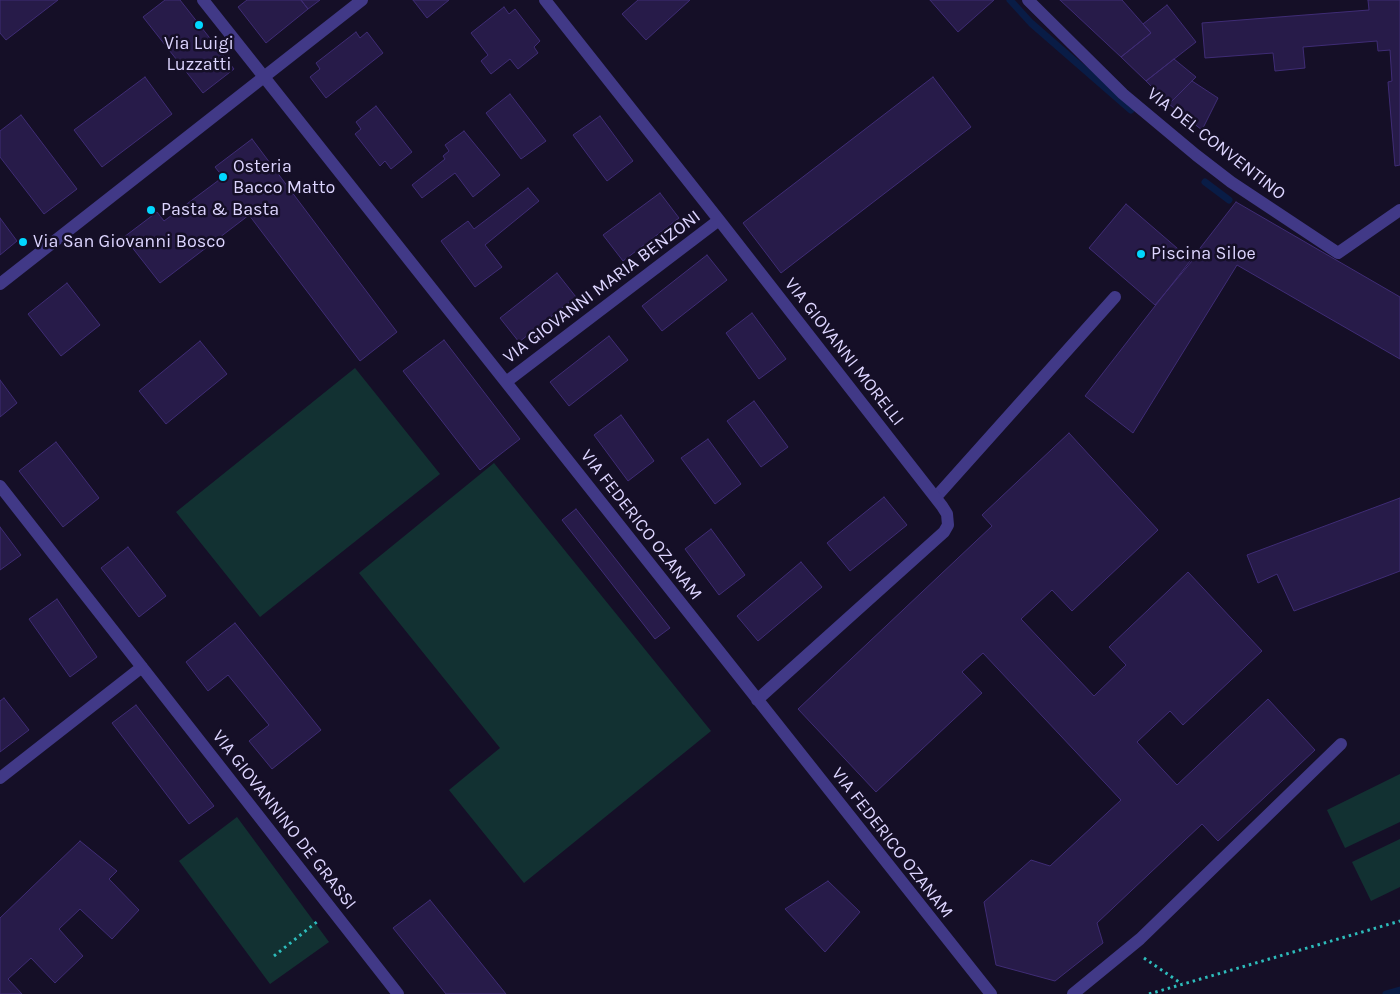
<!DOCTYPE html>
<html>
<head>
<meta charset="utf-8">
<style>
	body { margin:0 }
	canvas { display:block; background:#150f27 }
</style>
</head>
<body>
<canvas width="1400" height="994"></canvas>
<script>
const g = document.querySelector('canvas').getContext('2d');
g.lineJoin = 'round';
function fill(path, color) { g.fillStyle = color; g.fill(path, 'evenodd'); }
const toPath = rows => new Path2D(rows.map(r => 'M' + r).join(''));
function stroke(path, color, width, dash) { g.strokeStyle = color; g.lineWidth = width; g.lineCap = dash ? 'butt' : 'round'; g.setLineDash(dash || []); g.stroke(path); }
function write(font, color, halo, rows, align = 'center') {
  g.font = font + ' Karla,sans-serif'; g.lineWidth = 5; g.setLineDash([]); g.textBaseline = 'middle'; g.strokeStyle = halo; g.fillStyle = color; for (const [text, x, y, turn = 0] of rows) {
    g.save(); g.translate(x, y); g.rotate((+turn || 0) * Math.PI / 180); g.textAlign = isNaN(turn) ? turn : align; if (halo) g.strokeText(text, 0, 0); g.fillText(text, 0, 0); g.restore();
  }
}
fill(toPath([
	[355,368,440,474,260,617,176,512],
	[494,463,711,731,524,883,449,790,500,748,359,573],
	[1400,774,1400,822,1345,848,1327,810],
	[237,817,329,942,270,984,179,861],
	[1400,839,1400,887,1371,901,1352,862]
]), '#123132');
stroke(toPath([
	[1010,0,1031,23,1131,110],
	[1205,182,1229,200],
	[1386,994,1400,990]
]), '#091c46', 7);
const building = toPath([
	[0,0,58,0,6,40,0,33,0,0],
	[165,0,180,0,234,69,203,93,143,17,165,0],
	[247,0,301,0,308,9,266,43,238,7,247,0],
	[301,0,320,0,308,9,301,0],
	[413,0,449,0,427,18,413,0],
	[638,0,690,0,646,40,622,14,638,0],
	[930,0,994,0,958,32,930,0],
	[1060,0,1122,0,1151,33,1121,57,1060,0],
	[1368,0,1400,0,1400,165,1395,166,1388,82,1392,81,1390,50,1378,51,1377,41,1303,47,1305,68,1275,71,1273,53,1205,58,1202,23,1369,10,1368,0],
	[1167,5,1196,42,1146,81,1121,57,1151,33,1143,24,1167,5],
	[504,7,509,14,515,9,540,41,534,47,538,53,518,69,510,59,491,74,481,61,488,55,471,33,504,7],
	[356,32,360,38,367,32,383,53,326,98,310,77,320,69,316,63,356,32],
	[1174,59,1196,77,1169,104,1146,81,1174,59],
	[145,77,172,114,102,167,74,130,145,77],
	[933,77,971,127,781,273,743,223,933,77],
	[1192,81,1218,98,1202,130,1169,104,1192,81],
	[510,94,546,141,521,159,486,113,510,94],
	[376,106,412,152,391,169,385,161,380,166,355,134,361,129,356,122,376,106],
	[21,115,77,189,44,214,0,157,0,131,21,115],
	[600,116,633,161,607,181,573,135,600,116],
	[464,131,500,175,473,197,455,173,422,198,412,185,445,159,443,156,449,151,445,145,464,131],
	[252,139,397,332,360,361,249,215,160,283,124,237,157,212,164,221,223,177,215,167,252,139],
	[528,188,539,201,485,245,502,267,475,287,441,241,468,221,474,229,528,188],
	[660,193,679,218,623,261,603,235,660,193],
	[1236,202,1400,297,1400,359,1237,265,1133,433,1085,396,1236,202],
	[1126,204,1192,261,1155,305,1089,248,1126,204],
	[0,218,17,241,0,255,0,218],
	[707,255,727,280,662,331,642,306,707,255],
	[557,273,576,297,519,342,500,318,557,273],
	[67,283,100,325,61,356,28,314,67,283],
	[752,313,786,359,759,379,726,333,752,313],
	[609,336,628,360,569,406,550,382,609,336],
	[444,340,520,439,480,470,403,371,444,340],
	[200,341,227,374,166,424,139,391,200,341],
	[0,380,17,403,0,417,0,380],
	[754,401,788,447,761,467,727,421,754,401],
	[621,415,654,461,628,481,594,435,621,415],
	[1069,433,1158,530,1072,611,1052,590,1021,619,1094,696,1126,665,1109,647,1188,572,1262,651,1183,725,1170,711,1137,742,1177,785,1268,699,1315,750,1218,841,1202,824,1097,923,1103,943,1055,981,996,965,984,902,1031,860,1050,866,1121,800,983,653,962,672,982,693,876,792,798,709,992,526,982,515,1069,433],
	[708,439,741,484,715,504,681,458,708,439],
	[56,442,99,498,63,527,19,471,56,442],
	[884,497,907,525,850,571,827,543,884,497],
	[1400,498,1400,571,1294,611,1277,574,1258,583,1247,555,1400,498],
	[576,509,670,628,655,639,562,520,576,509],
	[0,527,21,555,0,570,0,527],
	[711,529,745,575,719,595,685,549,711,529],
	[128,547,166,596,139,617,101,568,128,547],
	[801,562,822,587,758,641,737,616,801,562],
	[57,599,97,657,70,677,29,619,57,599],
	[235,623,321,730,272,769,249,741,269,725,228,675,208,691,186,662,235,623],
	[4,698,29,730,0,752,0,701,4,698],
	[136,705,214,806,189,824,112,723,136,705],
	[80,841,117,871,109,879,139,910,112,939,80,909,59,929,83,956,55,983,31,958,8,979,22,994,0,994,0,918,80,841],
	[828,881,860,912,825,952,785,909,828,881],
	[430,900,506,994,446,994,393,928,430,900]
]);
fill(building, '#271b49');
stroke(building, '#3f2c75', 1);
stroke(toPath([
	[274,956,318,921],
	[1144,958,1182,984],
	[1149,994,1400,921]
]), '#2dbcbb', 3, [2.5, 4]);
stroke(toPath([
	[936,497,1115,297],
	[1073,994,1140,939,1341,744]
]), '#413987', 12);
stroke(toPath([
	[203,0,991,994],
	[545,0,719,220,942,506,947,514,948,525,944,532,757,700],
	[1028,0,1123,94,1196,155,1231,182,1338,253,1400,210],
	[0,284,362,0],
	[506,382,719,220],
	[0,486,398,994],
	[0,778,142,667]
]), '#413987', 12);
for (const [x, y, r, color] of [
	[199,25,5,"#01d7ff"],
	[223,177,5,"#01d7ff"],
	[151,210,5,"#01d7ff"],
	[23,242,5,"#01d7ff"],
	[1141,254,5,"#01d7ff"]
]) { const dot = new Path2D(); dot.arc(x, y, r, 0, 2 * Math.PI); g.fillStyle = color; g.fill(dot); stroke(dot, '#150f27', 2); }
write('18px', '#ddd5ff', '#150f27', [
	["Via Luigi",199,44,"center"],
	["Luzzatti",199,65,"center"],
	["Osteria",233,167],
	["Bacco Matto",233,188],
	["Pasta & Basta",161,210],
	["Via San Giovanni Bosco",33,242],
	["Piscina Siloe",1151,254]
], 'left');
write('18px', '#ddd5ff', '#150f27', [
	["VIA DEL CONVENTINO",1216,144,38],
	["VIA GIOVANNI MARIA BENZONI",602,287,-37],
	["VIA GIOVANNI MORELLI",844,352,52],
	["VIA FEDERICO OZANAM",641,525,52],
	["VIA GIOVANNINO DE GRASSI",284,820,52],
	["VIA FEDERICO OZANAM",892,843,52]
]);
</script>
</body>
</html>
